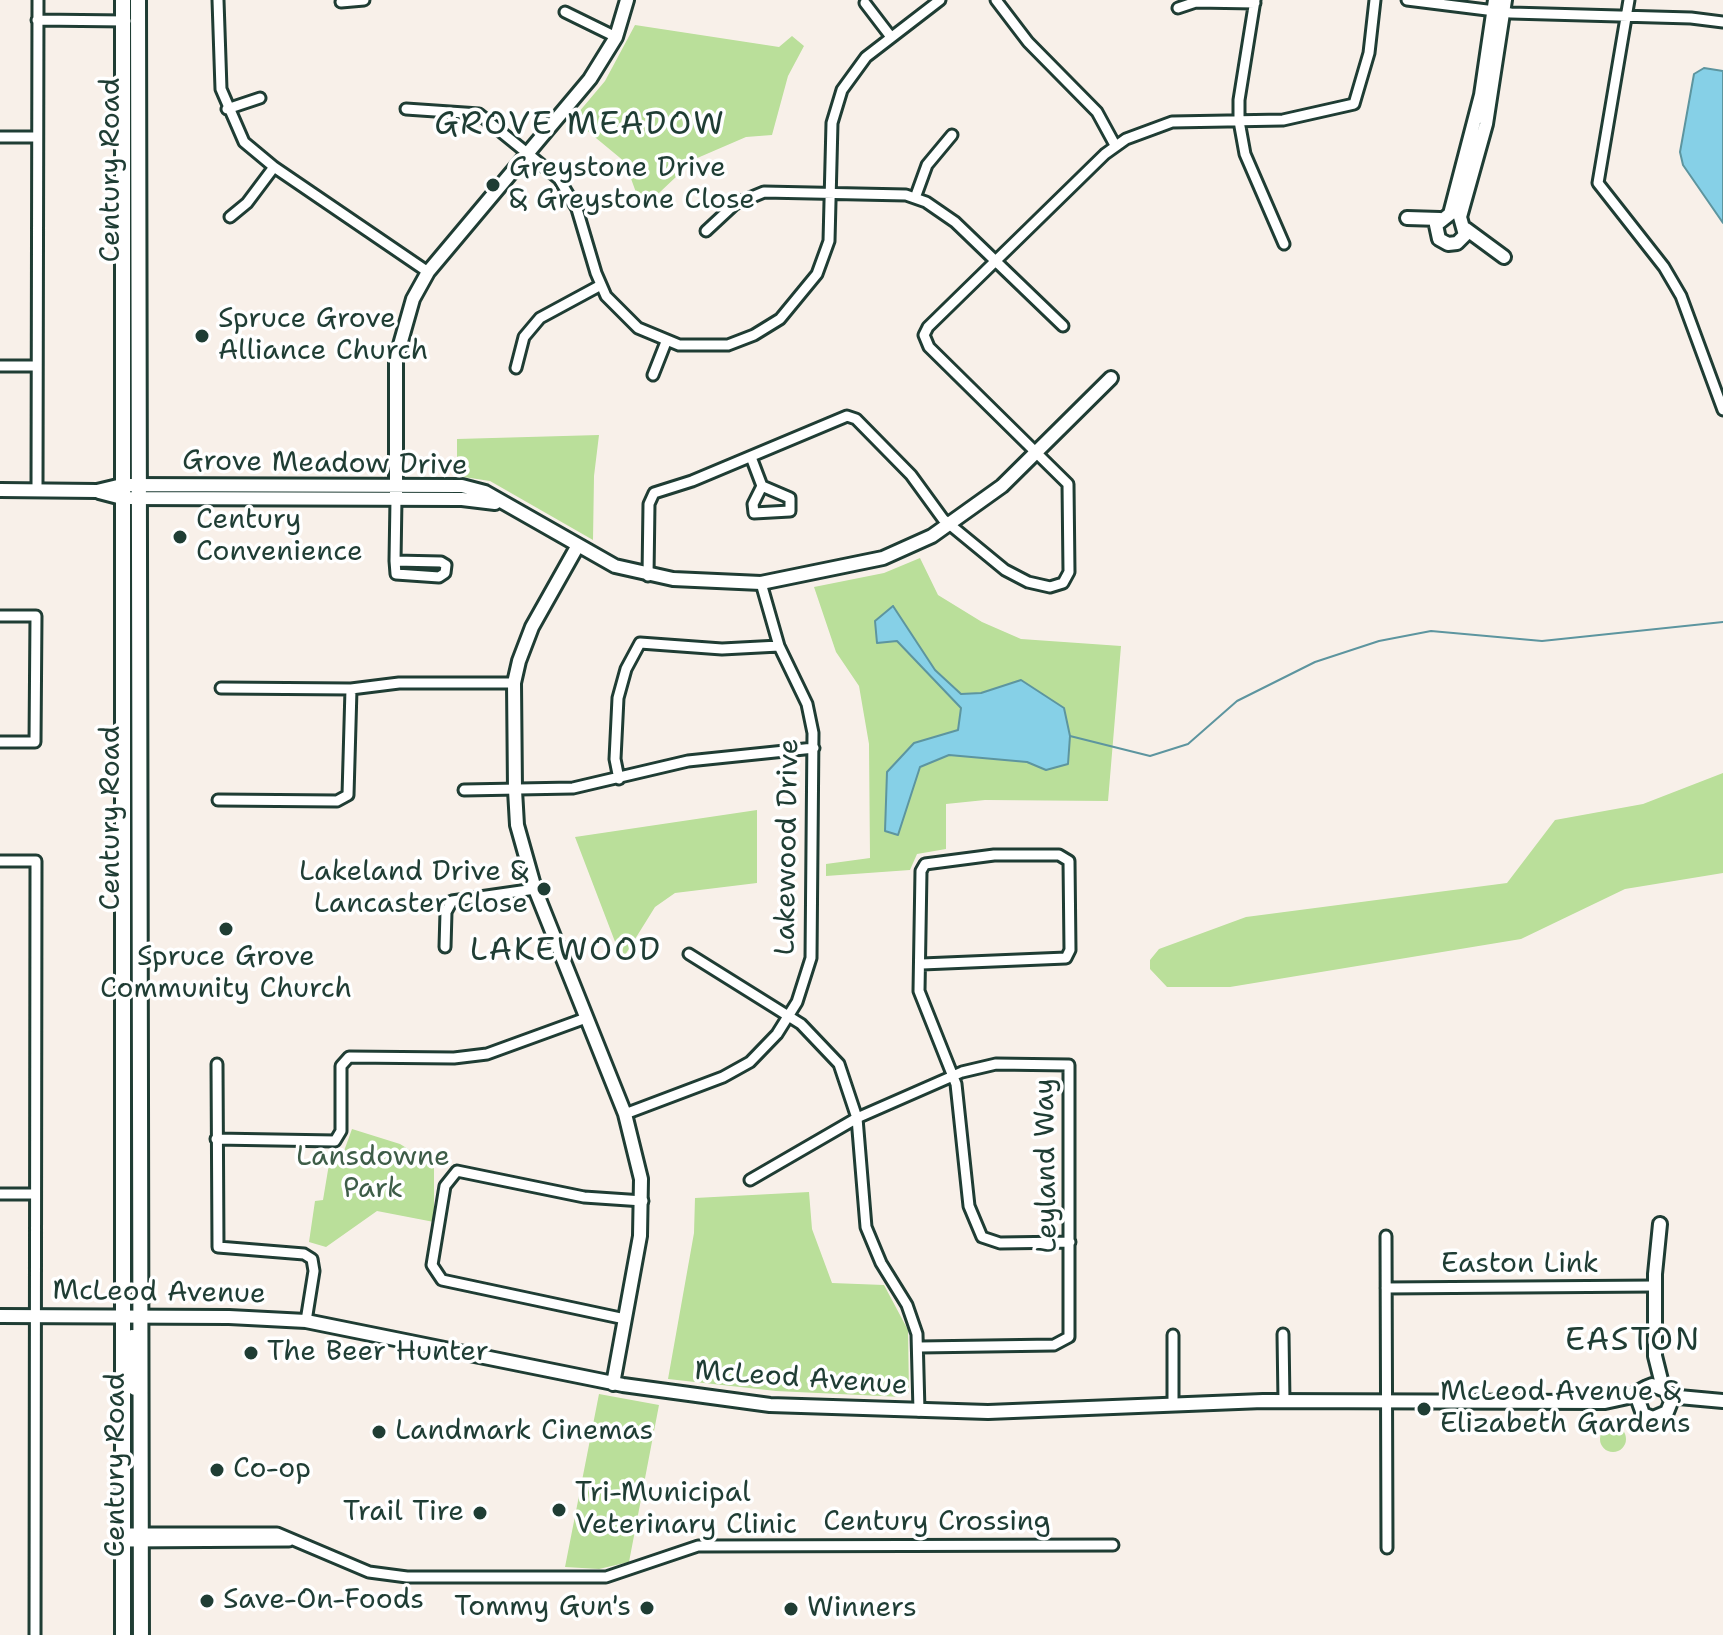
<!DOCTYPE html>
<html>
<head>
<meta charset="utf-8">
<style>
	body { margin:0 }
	canvas { display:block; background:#f8f0e9 }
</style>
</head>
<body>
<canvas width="1723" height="1635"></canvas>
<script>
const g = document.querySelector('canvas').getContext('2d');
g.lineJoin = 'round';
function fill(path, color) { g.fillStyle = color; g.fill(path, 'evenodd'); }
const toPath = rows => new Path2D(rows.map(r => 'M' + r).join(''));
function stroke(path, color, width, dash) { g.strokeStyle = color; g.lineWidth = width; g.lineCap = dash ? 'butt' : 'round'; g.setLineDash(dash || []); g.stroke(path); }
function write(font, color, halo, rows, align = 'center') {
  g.font = font + ' "Shantell Sans",sans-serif'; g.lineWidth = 7; g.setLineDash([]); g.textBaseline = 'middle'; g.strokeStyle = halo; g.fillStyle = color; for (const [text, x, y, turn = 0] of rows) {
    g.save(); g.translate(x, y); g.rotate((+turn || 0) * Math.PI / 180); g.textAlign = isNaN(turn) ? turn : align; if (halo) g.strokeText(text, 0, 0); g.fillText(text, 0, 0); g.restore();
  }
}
fill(toPath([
	[635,25,779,47,792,36,804,46,788,76,772,135,746,137,695,159,642,209,625,162,573,119,605,81],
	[599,435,594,476,593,540,490,481,457,476,457,439],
	[920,558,938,595,982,622,1021,639,1121,646,1108,801,985,800,946,804,946,849,917,854,910,870,826,876,826,864,870,858,869,744,859,686,836,652,814,587,884,573],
	[1723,773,1723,873,1625,889,1521,939,1230,987,1167,987,1150,969,1150,960,1159,949,1246,917,1507,883,1555,820,1643,804],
	[757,810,757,883,675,893,655,907,622,960,575,837],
	[352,1129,400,1144,434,1165,434,1222,377,1211,326,1247,309,1242,315,1201,323,1200,330,1158,344,1151],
	[809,1192,812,1229,832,1283,884,1285,908,1330,909,1393,902,1397,776,1391,668,1379,694,1233,695,1198],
	[599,1394,659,1405,629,1562,599,1569,565,1567],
	'1600 1439a13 13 0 1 1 26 0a13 13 0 1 1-26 0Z'
]), '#badf9a');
const water = toPath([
	[1704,68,1723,71,1723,223,1683,165,1680,152,1694,74,1704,68],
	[893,606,935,670,961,694,981,693,1021,680,1064,708,1070,736,1068,764,1046,770,1027,762,949,755,920,767,898,835,885,831,887,772,914,743,958,730,961,708,897,641,877,643,875,621,893,606]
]);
fill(water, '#86d0e7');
stroke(water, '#5d959f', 2);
stroke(toPath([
	[1070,736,1150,756,1188,744,1237,701,1315,662,1379,641,1431,631,1542,641,1723,622]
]), '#5d959f', 2);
const minor = toPath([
	[218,0,221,89,244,142,274,167,428,272],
	[996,0,1028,42,1097,112,1115,145],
	[1255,0,1239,100,1239,121,1245,154,1284,244],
	[1407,0,1511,13,1691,18,1723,22],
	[1629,0,1598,183,1664,267,1681,296,1723,410],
	[341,2,364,0],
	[865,3,891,37],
	[1178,8,1196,2,1255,3],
	[565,12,616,37],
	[37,20,126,21],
	[227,109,260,98],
	[406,109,479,114,559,179,577,209,596,273,606,296,638,328,679,345,728,345,754,335,780,319,817,274,829,241,832,123,842,90,866,57,940,0],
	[0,137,36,137],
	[915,198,927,165,952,135],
	[230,217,247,203,274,167],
	[706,231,735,204,764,192,906,195,926,202,955,222,1063,326],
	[0,366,36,366],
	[516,368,524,337,540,318,601,285],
	[653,375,666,342],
	[751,457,762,486,790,498,790,511,754,513,753,504,762,486],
	[37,491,38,0],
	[395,561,441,562,446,565,445,573,439,577,396,574,395,561,396,499],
	[648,576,649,504,654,493,692,481,847,416,856,419,911,475,943,519,1005,570,1028,582,1050,587,1063,583,1069,572,1068,484,929,347,924,335,928,327,1105,154,1126,139,1172,122,1283,120,1354,104,1369,53,1375,0],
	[0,616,36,616,35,742,0,742],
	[221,688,351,689,399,683,514,683],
	[619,779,615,759,618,698,626,669,640,643,722,649,779,646],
	[464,790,573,788,688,761,814,748],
	[218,800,337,801,348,795,351,689],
	[0,861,36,861,35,1635],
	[445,947,446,912,452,901,535,889],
	[689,954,801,1024,839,1064,857,1118,866,1227,881,1263,907,1305,917,1334,919,1411],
	[922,964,1066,958,1070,950,1069,861,1059,855,994,855,925,864,921,871,919,991,956,1084,969,1206,982,1237,1000,1243,1070,1242],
	[217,1064,218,1247,304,1254,312,1259,314,1271,306,1321],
	[625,1114,723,1077,750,1062,777,1034,797,1002,811,958,813,733,807,704,779,646,761,583],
	[216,1139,335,1141,341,1131,341,1066,349,1057,454,1058,487,1054,586,1018],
	[750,1180,857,1118,962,1072,996,1064,1069,1065,1069,1337,1054,1345,920,1347],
	[0,1194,35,1194],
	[1386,1236,1387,1548],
	[1386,1288,1655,1286],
	[625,1319,442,1280,432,1265,445,1186,457,1171,584,1197,643,1201],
	[1283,1334,1284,1401],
	[1173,1335,1173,1403],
	[123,1533,277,1533,369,1572,407,1577,606,1577,698,1546,1113,1545],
	[123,1542,289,1541]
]);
const tertiary = toPath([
	[1450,214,1481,95,1495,0],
	[1450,214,1436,225,1439,239,1448,244,1457,243,1465,235,1460,217],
	[1460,217,1486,124,1505,0],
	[1407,218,1440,219],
	[1466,229,1504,257],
	[0,490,97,491,122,485,462,486,485,492,615,566,673,579,761,583,883,558,932,536,1002,486,1111,378],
	[99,492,122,498,462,499,495,503],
	[396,499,396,359,413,299,428,272,590,79,616,37,627,0],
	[577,547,532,627,519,661,514,683,515,790,517,825,535,889,625,1114,641,1179,640,1236,613,1384],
	[1660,1224,1655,1274,1655,1356,1663,1388],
	[0,1316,229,1317,306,1321,623,1385,770,1405,988,1412,1263,1401,1605,1402,1628,1397,1647,1387,1652,1385,1667,1391,1671,1402,1667,1412,1653,1418,1643,1414,1638,1400,1643,1390],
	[1667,1391,1679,1397,1723,1401]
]);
const secondary = toPath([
	[123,0,123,1635],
	[138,0,141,1635],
	[132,1337,135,1388]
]);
stroke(minor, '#1f3d34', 15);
stroke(tertiary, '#1f3d34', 18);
stroke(secondary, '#1f3d34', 20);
stroke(minor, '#fff', 9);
stroke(tertiary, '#fff', 12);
stroke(secondary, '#fff', 14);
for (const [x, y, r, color] of [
	[493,185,8,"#1f3d34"],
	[202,336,8,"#1f3d34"],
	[180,537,8,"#1f3d34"],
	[544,889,8,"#1f3d34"],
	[226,929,8,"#1f3d34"],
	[251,1353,8,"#1f3d34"],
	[1424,1409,8,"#1f3d34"],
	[379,1432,8,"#1f3d34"],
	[217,1470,8,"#1f3d34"],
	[559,1510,8,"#1f3d34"],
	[480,1513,8,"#1f3d34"],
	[207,1601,8,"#1f3d34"],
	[647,1608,8,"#1f3d34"],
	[791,1609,8,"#1f3d34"]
]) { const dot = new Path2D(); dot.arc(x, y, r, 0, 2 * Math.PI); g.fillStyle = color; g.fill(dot); stroke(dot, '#fff', 3); }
write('28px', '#1f3d34', '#fff', [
	["Greystone Drive",509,169],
	["& Greystone Close",509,201],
	["Spruce Grove",218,320],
	["Alliance Church",218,352],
	["Century",196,521],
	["Convenience",196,553],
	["Lakeland Drive &",528,873,"right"],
	["Lancaster Close",528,905,"right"],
	["Spruce Grove",226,958,"center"],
	["Community Church",226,990,"center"],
	["The Beer Hunter",267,1353],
	["McLeod Avenue &",1440,1393],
	["Elizabeth Gardens",1440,1425],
	["Landmark Cinemas",395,1432],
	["Co-op",233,1470],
	["Tri-Municipal",575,1494],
	["Veterinary Clinic",575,1526],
	["Trail Tire",464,1513,"right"],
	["Save-On-Foods",223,1601],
	["Tommy Gun's",631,1608,"right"],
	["Winners",807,1609]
], 'left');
write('28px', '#1f3d34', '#fff', [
	["Century Road",112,170,-90],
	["Grove Meadow Drive",325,464,1],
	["Century Road",112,818,-90],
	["Lakewood Drive",788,847,-89],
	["Leyland Way",1047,1166,-91],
	["Easton Link",1520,1265],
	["McLeod Avenue",159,1293,1],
	["McLeod Avenue",801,1379,4],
	["Century Road",117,1465,-90],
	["Century Crossing",937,1523]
]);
write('28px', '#3e5d48', '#fff', [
	["Lansdowne",373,1158],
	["Park",373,1190]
]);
g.letterSpacing = '2px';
write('32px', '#1f3d34', '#fff', [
	["GROVE MEADOW",580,126],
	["LAKEWOOD",566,952],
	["EASTON",1633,1342]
]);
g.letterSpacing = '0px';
</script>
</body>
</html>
